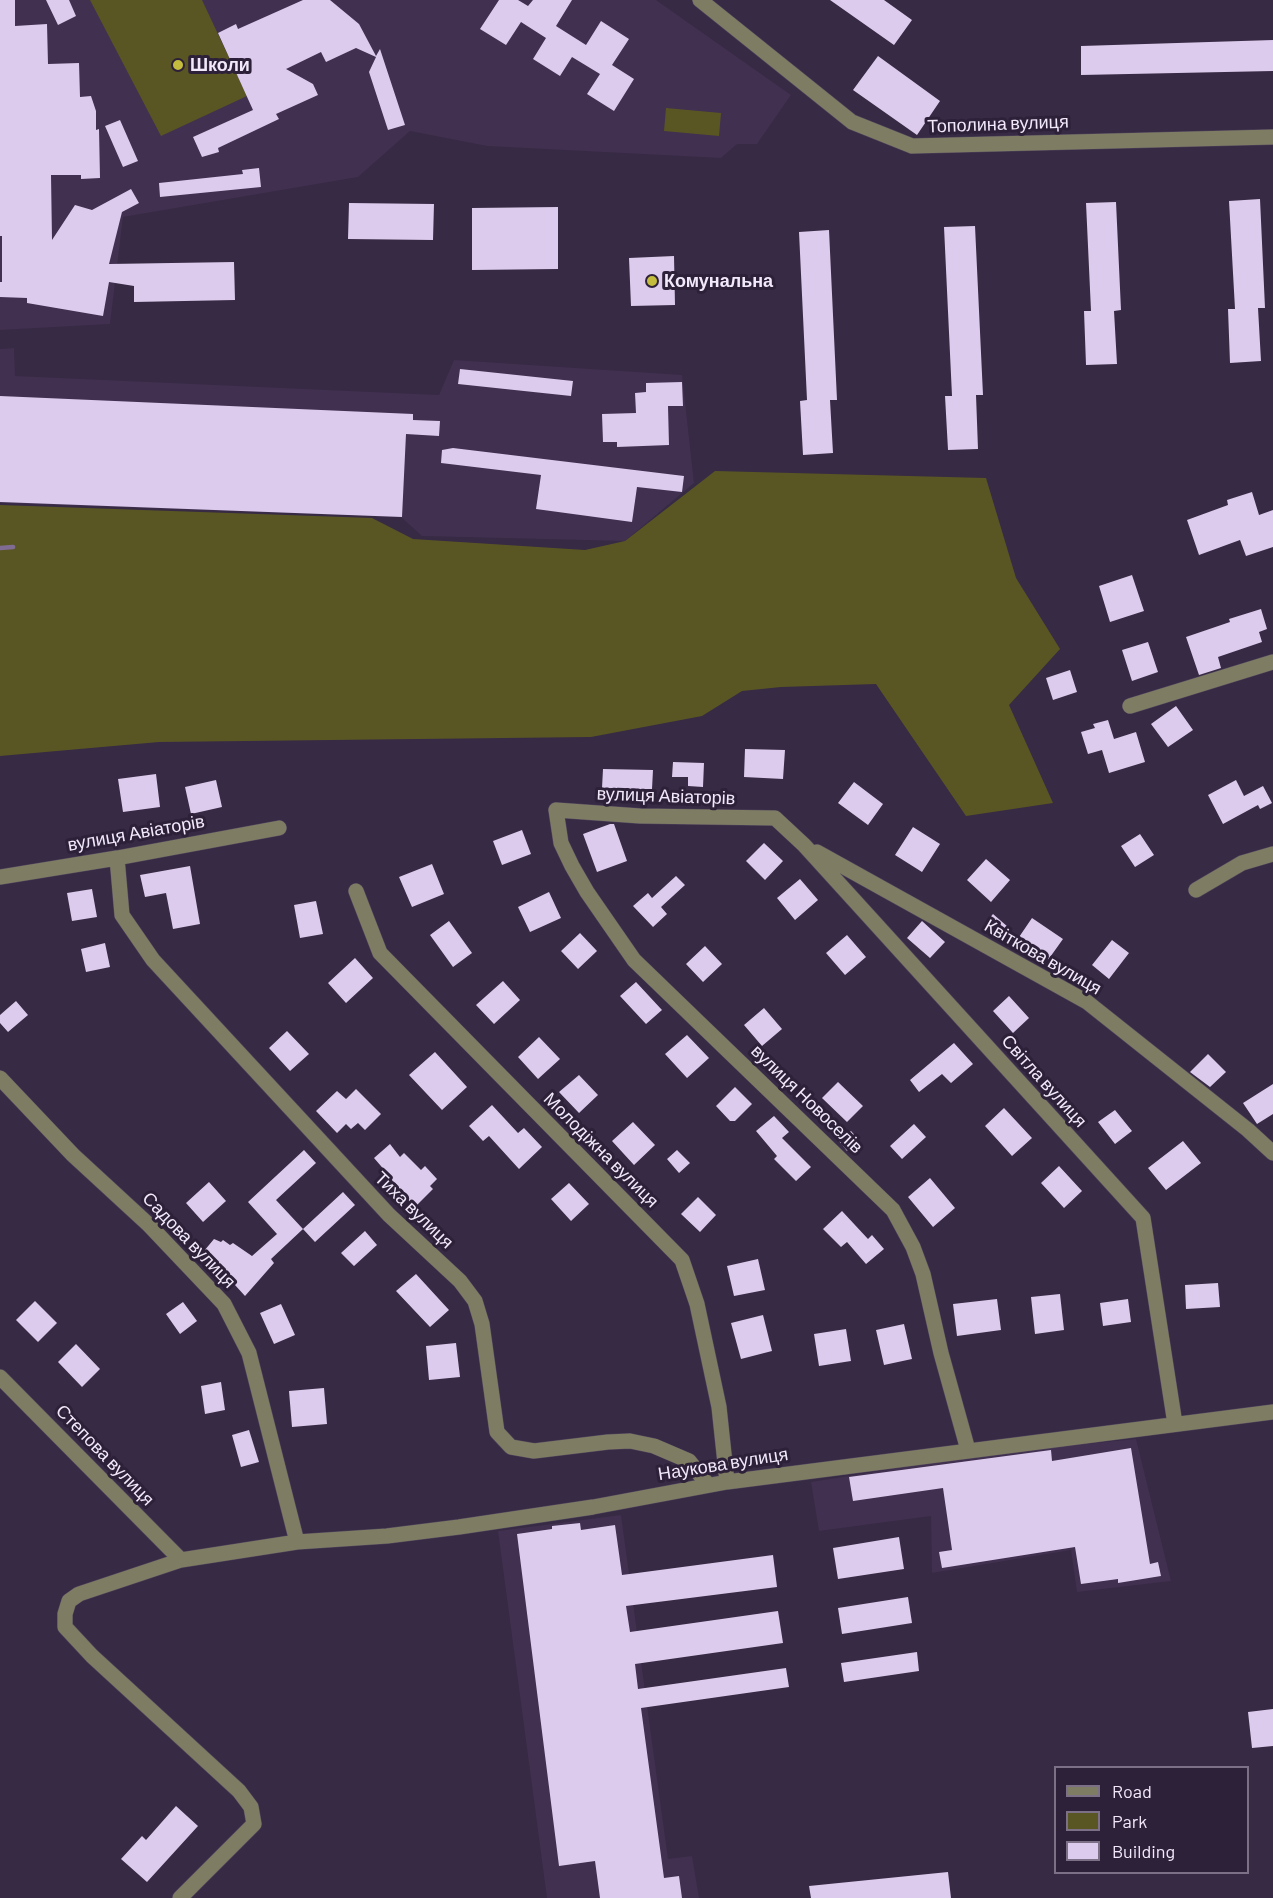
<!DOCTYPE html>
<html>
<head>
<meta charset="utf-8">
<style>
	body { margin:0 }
	#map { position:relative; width:1273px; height:1898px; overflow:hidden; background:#372a44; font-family:Barlow,sans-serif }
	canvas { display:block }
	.legend { position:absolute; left:1054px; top:1766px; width:195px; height:108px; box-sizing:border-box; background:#2d2039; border:2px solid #7b7086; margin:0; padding:8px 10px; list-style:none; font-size:18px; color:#f1e9fa }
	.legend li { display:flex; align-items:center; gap:12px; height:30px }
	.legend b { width:30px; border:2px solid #7b7086 }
</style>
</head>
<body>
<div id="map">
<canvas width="1273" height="1898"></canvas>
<ul class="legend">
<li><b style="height:8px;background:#7e7d64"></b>Road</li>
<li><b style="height:16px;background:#595624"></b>Park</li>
<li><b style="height:16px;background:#dccbec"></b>Building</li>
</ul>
</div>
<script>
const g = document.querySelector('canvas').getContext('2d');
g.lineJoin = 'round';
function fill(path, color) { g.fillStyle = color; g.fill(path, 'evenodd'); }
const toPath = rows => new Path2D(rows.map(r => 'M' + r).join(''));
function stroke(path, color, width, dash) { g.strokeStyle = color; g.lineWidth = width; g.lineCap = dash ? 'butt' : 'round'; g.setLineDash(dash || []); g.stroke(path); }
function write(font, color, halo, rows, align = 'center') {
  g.font = font + ' Barlow,sans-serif'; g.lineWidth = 6; g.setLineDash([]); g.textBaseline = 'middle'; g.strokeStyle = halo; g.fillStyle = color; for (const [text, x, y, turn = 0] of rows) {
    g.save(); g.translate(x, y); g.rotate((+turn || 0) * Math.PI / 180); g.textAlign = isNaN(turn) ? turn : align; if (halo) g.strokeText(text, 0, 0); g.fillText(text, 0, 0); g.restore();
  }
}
fill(toPath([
	[0,0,656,0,791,95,757,144,737,144,721,158,487,146,410,131,358,177,123,217,110,324,0,330],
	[14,348,15,376,439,395,454,360,682,375,694,483,625,541,422,536,401,517,0,503,0,349],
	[1136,1439,1171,1581,1077,1592,1071,1550,932,1573,931,1516,819,1531,811,1482,994,1453],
	[621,1515,668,1859,692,1856,699,1898,547,1898,498,1531]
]), '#413050');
fill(toPath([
	[90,0,202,0,247,96,161,136],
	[666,108,721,113,719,136,664,131],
	[715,471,986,478,1016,578,1060,649,1009,705,1053,803,966,816,876,684,781,687,742,691,702,716,591,737,159,742,0,756,0,505,372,518,413,539,585,550,625,541]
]), '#595624');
stroke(toPath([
	[0,548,13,547]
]), '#806c92', 4.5);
fill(toPath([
	[0,0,15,0,15,26,47,24,48,64,79,63,80,97,91,96,96,111,96,130,99,129,100,178,81,179,81,175,51,175,52,240,75,205,92,210,131,189,139,203,122,212,109,264,234,262,235,300,134,302,134,286,109,282,103,316,27,303,27,298,0,297,0,282,2,282,2,236,0,236],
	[46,0,69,0,76,16,58,25],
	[303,0,330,0,359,24,376,56,380,49,405,125,388,130,369,72,376,57,356,48,326,62,321,52,286,69,313,84,318,95,276,114,279,119,218,148,219,152,202,157,193,137,253,110,218,33,236,24,238,29],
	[499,0,518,0,528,6,533,0,572,0,556,26,586,45,601,21,629,39,612,65,634,79,614,111,587,94,600,74,572,57,560,76,533,59,546,38,521,22,506,45,480,29],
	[830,0,884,0,912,20,894,45],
	[1273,40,1273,71,1081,75,1081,46],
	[878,56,940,101,917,135,853,90],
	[120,120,138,161,123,167,105,126],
	[259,168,261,187,160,197,159,183,243,174,242,170],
	[1260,199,1265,308,1258,308,1261,361,1230,363,1228,309,1235,309,1229,201],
	[1116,202,1121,310,1114,311,1117,364,1086,365,1084,311,1091,311,1086,203],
	[349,203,434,204,433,240,348,239],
	[558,207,558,269,472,270,472,208],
	[975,226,983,395,976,395,978,449,948,450,945,396,952,396,944,227],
	[829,230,837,400,830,400,833,453,803,455,800,401,807,400,799,232],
	[674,256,675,305,631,306,629,258],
	[460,369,573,381,571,396,458,384],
	[682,382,683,406,668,406,669,445,617,447,617,442,603,442,602,414,636,413,635,393,646,392,646,383],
	[0,396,413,414,413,420,440,421,439,436,406,434,402,517,0,502],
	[453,448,684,476,682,492,637,487,632,522,536,509,541,475,441,463,442,450],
	[1252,492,1259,515,1273,510,1273,547,1246,556,1240,540,1199,555,1187,520,1228,505,1227,500],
	[1132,575,1144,611,1110,622,1099,586],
	[1261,609,1267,629,1259,632,1262,642,1218,657,1221,668,1199,675,1186,637,1230,622,1229,619],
	[1148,642,1158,672,1132,681,1122,650],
	[1070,670,1077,692,1053,700,1046,678],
	[1176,706,1193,730,1168,747,1151,724],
	[1108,720,1114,739,1136,732,1145,762,1109,773,1102,750,1088,754,1081,732,1095,728,1093,724],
	[745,749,785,750,783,779,744,777],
	[673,762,704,763,703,787,688,786,688,777,672,777],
	[603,769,653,770,652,789,641,789,640,802,623,801,624,788,602,788],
	[156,774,160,807,123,812,118,779],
	[216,780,222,807,191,814,185,787],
	[1236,780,1244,796,1263,786,1272,803,1260,809,1258,805,1223,824,1208,795],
	[854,782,883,804,868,825,838,803],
	[610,824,614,824,627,861,597,872,583,834],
	[913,827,940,844,922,872,895,855],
	[522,830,531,854,502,865,493,841],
	[1140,834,1154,855,1135,867,1121,846],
	[764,843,783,861,765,880,746,861],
	[986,859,1010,880,991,902,967,880],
	[432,864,444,894,412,907,399,877],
	[190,866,200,924,173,929,166,893,145,897,140,875],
	[676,876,685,885,661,907,667,914,653,927,633,906,648,893,652,898],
	[800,879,818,900,795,920,777,898],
	[92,889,97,917,72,921,67,893],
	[549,892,561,918,530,932,518,907],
	[316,901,323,934,300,938,294,905],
	[993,914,1008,927,999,937,984,925],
	[1032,918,1063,939,1048,960,1017,940],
	[449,921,472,953,453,967,430,935],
	[922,921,945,942,930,958,907,938],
	[580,933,597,951,578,969,561,951],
	[847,935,866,957,845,975,826,953],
	[1112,940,1129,953,1109,979,1092,965],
	[105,943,110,967,86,972,81,949],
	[705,946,722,964,703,982,686,964],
	[355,958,373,978,346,1003,328,983],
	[503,981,520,1000,494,1024,476,1005],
	[636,982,662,1010,646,1024,620,996],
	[1009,996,1029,1018,1013,1033,993,1011],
	[16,1001,28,1015,8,1032,0,1023,0,1015],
	[764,1008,782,1029,762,1046,744,1025],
	[287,1031,309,1054,290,1071,269,1048],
	[687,1035,709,1058,687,1078,665,1054],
	[539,1037,560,1059,538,1079,518,1057],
	[954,1043,973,1064,951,1083,942,1074,919,1092,910,1080],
	[435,1052,467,1087,442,1110,409,1075],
	[1208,1054,1226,1072,1210,1087,1190,1072],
	[579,1075,598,1095,579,1113,559,1092],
	[838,1082,863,1106,847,1122,822,1098],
	[1273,1084,1273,1114,1257,1124,1243,1103],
	[735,1087,752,1104,735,1121,730,1121,716,1106],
	[356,1089,381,1114,365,1130,358,1123,351,1129,346,1124,337,1133,316,1111,337,1091,346,1099],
	[492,1105,518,1133,524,1128,542,1147,519,1169,489,1136,483,1141,469,1126],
	[1004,1108,1032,1138,1012,1156,985,1126],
	[1115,1110,1132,1131,1115,1144,1098,1122],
	[774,1116,789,1132,782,1138,811,1167,796,1181,774,1159,777,1156,756,1131],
	[633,1122,655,1145,634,1165,612,1141],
	[914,1124,926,1137,902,1159,890,1146],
	[851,1131,859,1140,847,1151,839,1141],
	[1183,1141,1201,1163,1166,1190,1148,1168],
	[390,1144,400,1157,404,1153,421,1170,425,1166,437,1179,430,1186,433,1189,415,1207,384,1176,387,1173,374,1158],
	[304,1150,316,1163,276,1200,303,1229,271,1259,274,1263,245,1296,204,1251,214,1239,221,1242,223,1240,230,1245,233,1243,252,1256,277,1234,248,1202],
	[677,1150,690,1163,679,1173,667,1159],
	[1059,1166,1082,1191,1064,1208,1041,1183],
	[930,1178,955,1208,933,1227,908,1197],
	[209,1182,226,1201,203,1222,186,1203],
	[569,1183,589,1204,571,1221,551,1199],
	[343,1192,355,1205,315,1242,303,1229],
	[698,1197,716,1215,700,1232,681,1214],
	[842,1211,868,1239,872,1235,884,1249,866,1264,847,1242,841,1247,823,1229],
	[365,1231,377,1245,354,1266,341,1253],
	[758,1259,765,1290,734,1296,727,1266],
	[416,1274,449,1310,430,1327,396,1291],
	[1218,1283,1220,1307,1186,1309,1185,1285],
	[1060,1294,1064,1330,1035,1334,1031,1297],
	[997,1299,1001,1330,957,1336,953,1304],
	[1128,1299,1131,1322,1103,1326,1100,1303],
	[35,1301,57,1323,38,1342,16,1320],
	[183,1302,197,1321,180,1334,166,1314],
	[281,1304,295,1335,274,1344,260,1313],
	[763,1315,772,1351,741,1359,731,1323],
	[904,1324,912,1359,884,1365,876,1330],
	[846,1329,851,1361,819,1366,814,1334],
	[456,1343,460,1377,429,1380,426,1346],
	[76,1344,100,1369,82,1387,58,1362],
	[221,1382,225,1410,205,1414,201,1386],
	[324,1388,327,1424,292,1427,289,1391],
	[249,1430,259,1462,241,1467,232,1435],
	[1131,1448,1150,1564,1158,1562,1161,1576,1118,1583,1118,1579,1081,1584,1075,1547,942,1568,939,1552,952,1550,943,1488,853,1501,849,1477,1051,1450,1052,1461],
	[580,1523,581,1530,615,1525,622,1575,773,1555,777,1587,626,1606,630,1632,778,1611,783,1643,635,1664,638,1689,786,1668,789,1687,641,1708,664,1878,679,1876,682,1898,600,1898,595,1861,559,1866,517,1534,552,1529,552,1526],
	[899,1537,904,1569,838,1579,833,1548],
	[908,1597,912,1623,842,1634,838,1608],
	[917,1652,919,1671,844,1682,841,1663],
	[1273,1709,1273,1746,1252,1748,1248,1712],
	[176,1806,198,1826,147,1882,121,1859,142,1836,146,1840],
	[948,1872,951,1898,811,1898,809,1886]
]), '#dccbec');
const minor = toPath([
	[700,0,852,122,912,146,1273,137],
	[1130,706,1273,662],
	[817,852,1087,1002,1248,1130,1273,1153],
	[117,858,122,915,153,960,389,1215,460,1281,475,1301,482,1324,497,1432,511,1447,534,1451,608,1442,630,1441,654,1446,689,1461,708,1485],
	[0,877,117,858,279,828],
	[1196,890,1242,863,1273,854],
	[356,891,380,953,682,1260,697,1304,719,1407,727,1482],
	[0,1078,73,1155,149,1225,224,1304,249,1353,297,1542],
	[0,1377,181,1560],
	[968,1450,941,1353,923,1274,913,1247,893,1210,634,960,587,892,572,866,561,843,556,810,640,816,775,818,804,845,1143,1218,1175,1424],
	[180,1898,254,1824,251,1807,239,1791,92,1656,65,1627,65,1614,69,1601,79,1594,181,1560,297,1542,387,1536,459,1527,593,1507,727,1482,1273,1412]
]);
stroke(minor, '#51455d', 16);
stroke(minor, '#7e7d64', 15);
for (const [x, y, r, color] of [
	[178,65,6,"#c4bc3d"],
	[652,281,6,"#c4bc3d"]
]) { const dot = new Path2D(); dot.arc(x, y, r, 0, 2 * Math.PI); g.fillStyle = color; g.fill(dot); stroke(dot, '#2d2039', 2); }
write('bold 18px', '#f1e9fa', '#2d2039', [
	["Школи",190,65],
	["Комунальна",664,281]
], 'left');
write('18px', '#f1e9fa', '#2d2039', [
	["Тополина вулиця",998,124,-2],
	["вулиця Авіаторів",666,796,2],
	["вулиця Авіаторів",136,833,-10],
	["Квіткова вулиця",1043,957,30],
	["Світла вулиця",1044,1081,48],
	["вулиця Новоселів",807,1099,44],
	["Молодіжна вулиця",601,1150,45],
	["Тиха вулиця",414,1210,44],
	["Садова вулиця",189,1240,46],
	["Степова вулиця",105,1455,46],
	["Наукова вулиця",723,1464,-9]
]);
</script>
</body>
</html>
